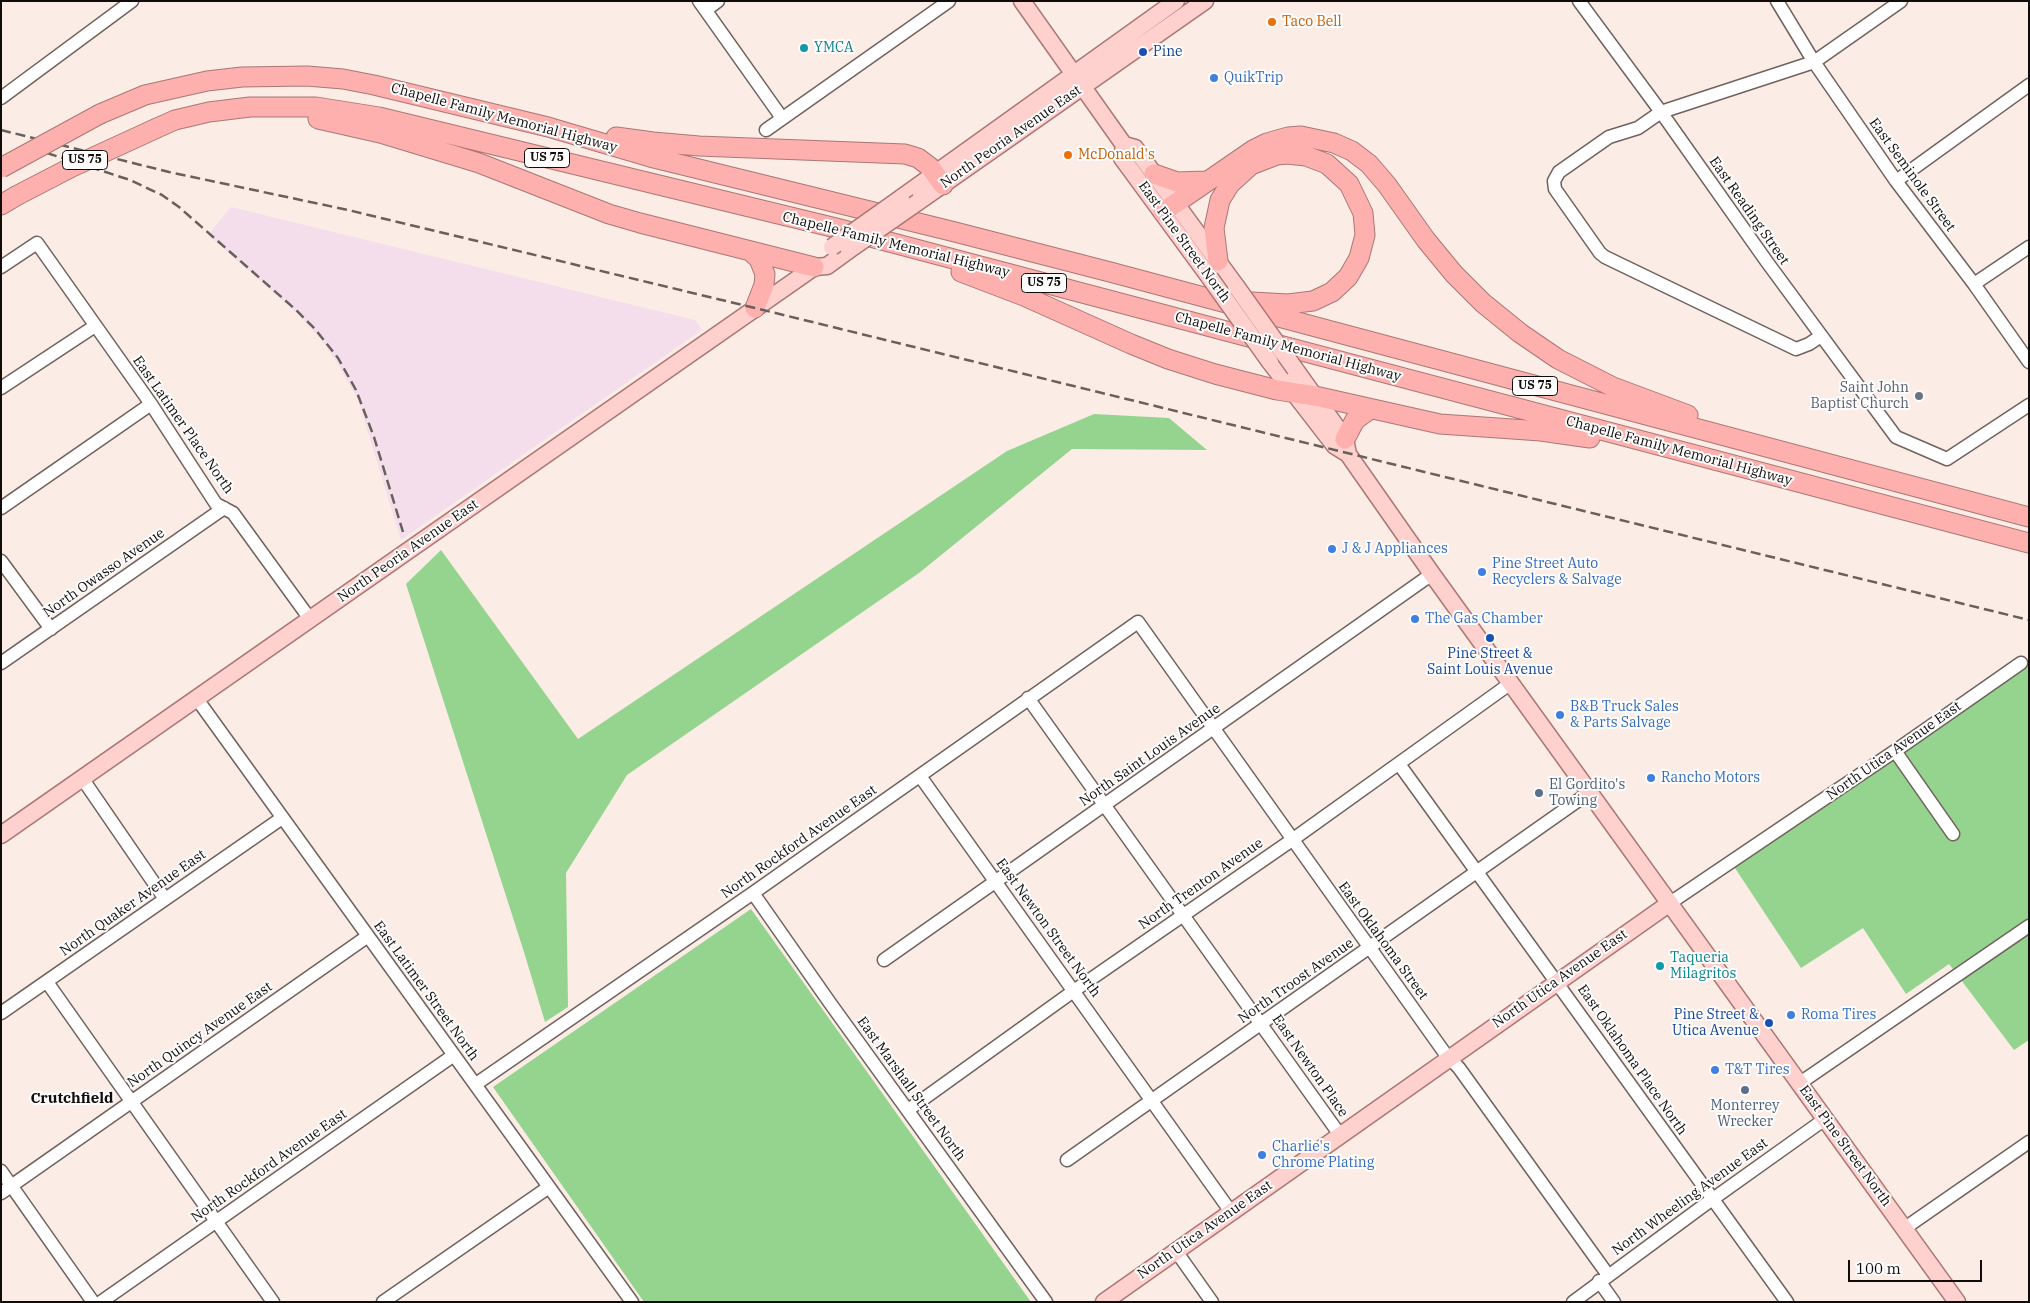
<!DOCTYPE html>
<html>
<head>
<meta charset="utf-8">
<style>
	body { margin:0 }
	#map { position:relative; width:2030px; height:1303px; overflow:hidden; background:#fcece6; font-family:"IBM Plex Serif",serif }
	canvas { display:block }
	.frame { position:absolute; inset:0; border:2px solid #110c0a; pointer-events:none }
	.scale { position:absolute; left:1848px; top:1260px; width:134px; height:22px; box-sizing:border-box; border:2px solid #110c0a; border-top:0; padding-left:6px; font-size:15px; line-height:18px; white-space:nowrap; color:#110c0a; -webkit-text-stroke:4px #fdfdfd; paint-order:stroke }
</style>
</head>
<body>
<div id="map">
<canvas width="2030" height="1303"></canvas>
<div class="frame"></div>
<div class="scale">100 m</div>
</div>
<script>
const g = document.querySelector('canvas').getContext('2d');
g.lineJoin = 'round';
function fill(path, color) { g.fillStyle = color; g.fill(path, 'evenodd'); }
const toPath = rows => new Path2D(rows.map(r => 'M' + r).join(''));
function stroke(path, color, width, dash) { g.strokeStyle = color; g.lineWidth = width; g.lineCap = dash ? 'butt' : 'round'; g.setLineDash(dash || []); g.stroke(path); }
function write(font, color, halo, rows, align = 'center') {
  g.font = font + ' "IBM Plex Serif",serif'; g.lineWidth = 4; g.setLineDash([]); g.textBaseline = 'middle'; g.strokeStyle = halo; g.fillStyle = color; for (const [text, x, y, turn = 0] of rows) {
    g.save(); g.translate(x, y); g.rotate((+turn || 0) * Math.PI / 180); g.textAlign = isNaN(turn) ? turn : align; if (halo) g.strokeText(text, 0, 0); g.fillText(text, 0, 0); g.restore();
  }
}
fill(toPath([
	[231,207,695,320,702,330,401,540,358,400,336,361,322,341,300,316,208,235]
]), '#f5deec');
fill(toPath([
	[1094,414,1169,418,1207,450,1072,449,919,573,627,775,566,873,568,1007,545,1022,524,952,406,584,441,550,578,739,1007,451],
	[2021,663,2029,664,2029,1040,2014,1050,1949,964,1906,994,1863,928,1801,968,1731,862],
	[751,909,1031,1302,644,1302,493,1087]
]), '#94d48f');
const minor = toPath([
	[699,1,782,118],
	[1579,1,1661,112,1767,262,1896,437,1947,459,2029,405],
	[1777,1,1814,62,1896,181,1974,284,2029,362],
	[706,10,718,1],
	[1,98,132,1],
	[766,130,949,1],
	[1896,181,2029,85],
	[1,267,37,243,151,404,216,504,233,513,310,619],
	[1974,284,2029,247],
	[1821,336,1809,344,1796,349,1605,257,1600,253,1555,189,1554,181,1559,172,1609,137,1638,128,1661,112,1814,62,1901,1],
	[1,388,95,326],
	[1,508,151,404],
	[1,561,51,629],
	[1,663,224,508],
	[1028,698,1340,1135],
	[197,699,632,1302],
	[1895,751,1953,834],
	[1399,764,1787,1302],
	[920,776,1231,1212],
	[82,778,165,899],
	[753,893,830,1003,1046,1302],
	[1670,903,1895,751,2021,663],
	[884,960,1432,574],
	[47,982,273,1302],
	[1,1013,282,818],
	[1800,1083,2029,926],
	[476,1084,753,893,1138,622,1444,1052,1459,1068,1608,1275],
	[908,1110,1075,990,1292,840,1511,683],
	[1067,1160,1590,792],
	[1,1171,93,1302],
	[1,1193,368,936],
	[1905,1228,2029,1142],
	[1176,1251,1212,1302],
	[1599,1281,1614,1302],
	[101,1302,454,1055],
	[383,1302,549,1187],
	[1573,1302,1703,1206,1825,1119]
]);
const major = toPath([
	[1022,1,1124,145,1135,148,1236,286],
	[1124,145,1122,158,1210,278],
	[901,198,1176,1],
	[918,202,1205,1],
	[1270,362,1335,446,1348,454],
	[1295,369,1345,439,1348,454,1432,574,1957,1302],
	[1,835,803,275,814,267,827,266,849,250],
	[1104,1302,1670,903]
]);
const highway = toPath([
	[100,114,145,95,207,81,242,77,307,76,343,79,374,85,548,127,650,157,955,232,1110,272,2029,517],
	[318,119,380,133,479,163,609,214,640,223,814,267],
	[157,128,175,120,209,112,250,107,316,107,379,117,840,229,2029,543],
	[616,137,653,142,699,146,905,154,918,158,930,167,943,185],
	[1154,174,1177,182,1206,181],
	[1,205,16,196],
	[1163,212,1253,150,1267,143,1288,137,1301,136,1334,143,1352,151,1369,164,1387,185,1426,240,1454,274,1483,303,1520,333,1558,359,1613,387,1688,415],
	[750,251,759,259,765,274,764,285,755,308],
	[1218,261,1214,228,1220,200,1230,184,1251,165,1277,155,1287,154,1306,156,1327,164,1349,184,1363,213,1365,235,1359,258,1348,277,1332,292,1313,301,1288,304,1252,302],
	[961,272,1024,296,1131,344,1168,359,1215,374,1277,390,1315,396,1440,424,1541,431,1590,438],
	[1345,439,1355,420,1369,410]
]);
stroke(minor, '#70625d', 15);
stroke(major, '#aa7774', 19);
stroke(highway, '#aa7774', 21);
stroke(minor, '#fff', 12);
stroke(major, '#fed0ce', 16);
stroke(highway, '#fdb0ad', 19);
stroke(toPath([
	[1,130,169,172,348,210,755,308,2029,620],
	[47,153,130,180,162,195,179,207,295,309,315,329,338,358,356,390,374,437,403,532]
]), '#69605c', 2.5, [10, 5]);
const majorBridge = toPath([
	[832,247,901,198],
	[849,250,918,202],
	[1210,278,1270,362],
	[1236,286,1295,369]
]);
const highwayBridge = toPath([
	[1,168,100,114],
	[16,196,72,167,157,128]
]);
stroke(majorBridge, '#aa7774', 19, []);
stroke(highwayBridge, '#aa7774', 21, []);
stroke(majorBridge, '#fed0ce', 16);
stroke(highwayBridge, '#fdb0ad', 19);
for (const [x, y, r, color] of [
	[1272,22,5,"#e8710a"],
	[804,48,5,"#0f9aa8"],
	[1143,52,5,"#1a4fb4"],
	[1214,78,5,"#3f7fe0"],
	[1068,155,5,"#e8710a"],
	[1919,396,5,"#6b7280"],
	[1332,549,5,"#3f7fe0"],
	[1482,572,5,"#3f7fe0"],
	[1415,619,5,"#3f7fe0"],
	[1490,638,5,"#1a4fb4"],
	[1560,715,5,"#3f7fe0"],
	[1651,778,5,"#3f7fe0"],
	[1539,793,5,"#5c6f8a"],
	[1660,966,5,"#0f9aa8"],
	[1791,1015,5,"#3f7fe0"],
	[1769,1023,5,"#1a4fb4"],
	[1715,1070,5,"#3f7fe0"],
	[1745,1090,5,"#5c6f8a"],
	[1262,1155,5,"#3f7fe0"]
]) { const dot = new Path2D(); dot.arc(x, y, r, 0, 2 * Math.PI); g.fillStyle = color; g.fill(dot); stroke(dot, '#fdfdfd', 2); }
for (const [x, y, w] of [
	[547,158,45],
	[85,160,45],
	[1044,283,45],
	[1535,386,45]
]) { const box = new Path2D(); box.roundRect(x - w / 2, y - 9.5, w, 19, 4); g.fillStyle = '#fdfdfd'; g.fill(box); stroke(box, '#110c0a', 1); }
write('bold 12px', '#110c0a', null, [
	["US 75",547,158],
	["US 75",85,160],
	["US 75",1044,283],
	["US 75",1535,386]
]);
write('14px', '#c56008', '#fdfdfd', [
	["Taco Bell",1282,22],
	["McDonald's",1078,155]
], 'left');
write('14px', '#0d838f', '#fdfdfd', [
	["YMCA",814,48],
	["Taqueria",1670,958],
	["Milagritos",1670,974]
], 'left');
write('14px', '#164399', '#fdfdfd', [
	["Pine",1153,52],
	["Pine Street &",1490,654,"center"],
	["Saint Louis Avenue",1490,670,"center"],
	["Pine Street &",1759,1015,"right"],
	["Utica Avenue",1759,1031,"right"]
], 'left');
write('14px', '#366cbe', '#fdfdfd', [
	["QuikTrip",1224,78],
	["J & J Appliances",1342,549],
	["Pine Street Auto",1492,564],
	["Recyclers & Salvage",1492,580],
	["The Gas Chamber",1425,619],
	["B&B Truck Sales",1570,707],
	["& Parts Salvage",1570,723],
	["Rancho Motors",1661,778],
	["Roma Tires",1801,1015],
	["T&T Tires",1725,1070],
	["Charlie's",1272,1147],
	["Chrome Plating",1272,1163]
], 'left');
write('14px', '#110c0a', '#fdfdfd', [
	["Chapelle Family Memorial Highway",504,118,15],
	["North Peoria Avenue East",1011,137,-35],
	["East Seminole Street",1912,175,54],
	["East Reading Street",1749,211,55],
	["East Pine Street North",1184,242,54],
	["Chapelle Family Memorial Highway",896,245,14],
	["Chapelle Family Memorial Highway",1288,347,15],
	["East Latimer Place North",183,425,55],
	["Chapelle Family Memorial Highway",1679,451,15],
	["North Peoria Avenue East",408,551,-35],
	["North Owasso Avenue",104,573,-35],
	["North Utica Avenue East",1894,751,-35],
	["North Saint Louis Avenue",1150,755,-35],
	["North Rockford Avenue East",799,842,-35],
	["North Trenton Avenue",1201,884,-35],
	["North Quaker Avenue East",133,903,-35],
	["East Newton Street North",1048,928,54],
	["East Oklahoma Street",1383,941,54],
	["North Utica Avenue East",1560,979,-35],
	["North Troost Avenue",1296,981,-35],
	["East Latimer Street North",426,991,54],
	["North Quincy Avenue East",200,1035,-35],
	["East Oklahoma Place North",1632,1060,55],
	["East Newton Place",1310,1066,55],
	["East Marshall Street North",911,1089,54],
	["East Pine Street North",1845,1146,54],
	["North Rockford Avenue East",269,1166,-35],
	["North Wheeling Avenue East",1690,1197,-36],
	["North Utica Avenue East",1205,1230,-35]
]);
write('14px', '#5b616d', '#fdfdfd', [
	["Saint John",1909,388],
	["Baptist Church",1909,404]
], 'right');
write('14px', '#4e5e75', '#fdfdfd', [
	["El Gordito's",1549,785],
	["Towing",1549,801],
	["Monterrey",1745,1106,"center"],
	["Wrecker",1745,1122,"center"]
], 'left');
write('bold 15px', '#110c0a', '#fdfdfd', [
	["Crutchfield",72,1099]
]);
</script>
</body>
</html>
